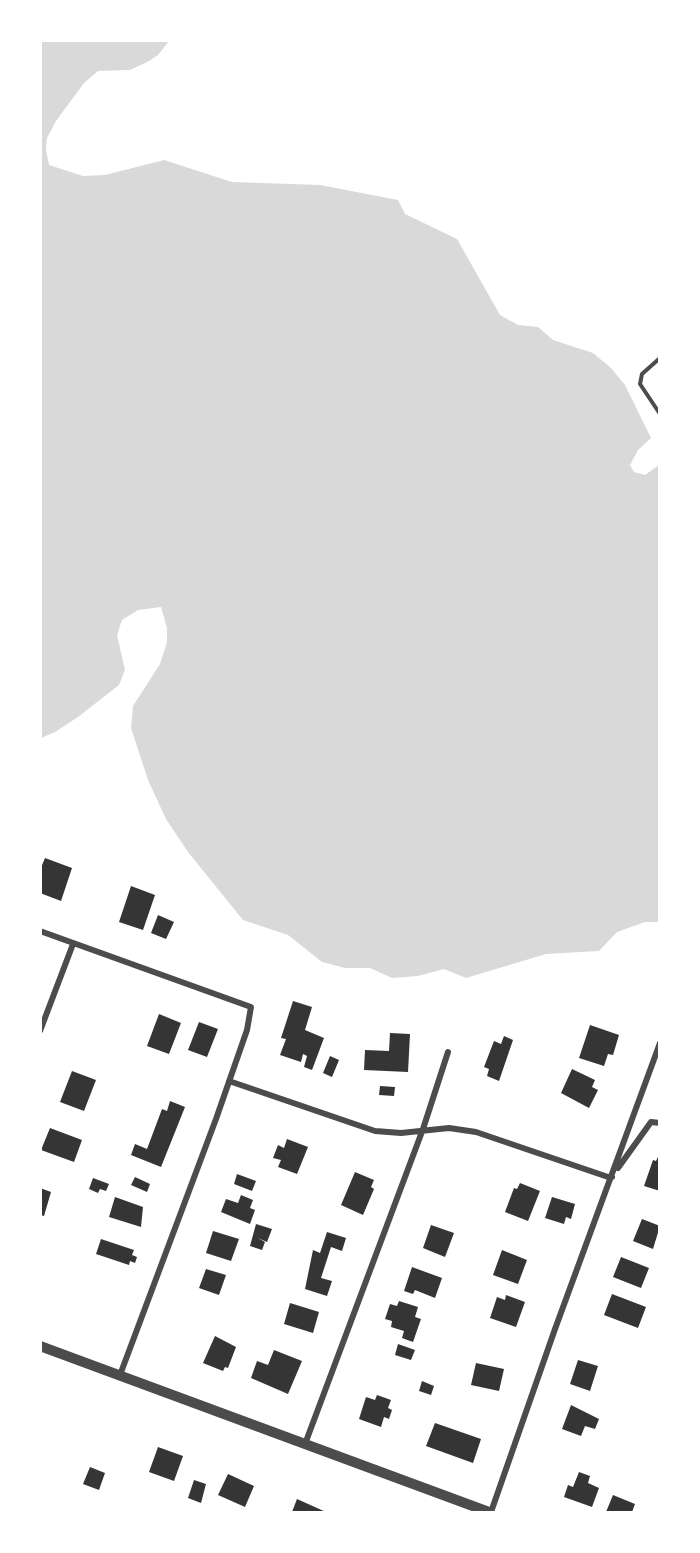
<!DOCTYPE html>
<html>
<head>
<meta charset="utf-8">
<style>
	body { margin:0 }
	#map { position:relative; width:700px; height:1553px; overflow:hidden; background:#fff; font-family:"Golos Text",sans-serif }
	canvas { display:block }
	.frame { position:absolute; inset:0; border:42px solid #fff; pointer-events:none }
</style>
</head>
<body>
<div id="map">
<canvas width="700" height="1553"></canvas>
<div class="frame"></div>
</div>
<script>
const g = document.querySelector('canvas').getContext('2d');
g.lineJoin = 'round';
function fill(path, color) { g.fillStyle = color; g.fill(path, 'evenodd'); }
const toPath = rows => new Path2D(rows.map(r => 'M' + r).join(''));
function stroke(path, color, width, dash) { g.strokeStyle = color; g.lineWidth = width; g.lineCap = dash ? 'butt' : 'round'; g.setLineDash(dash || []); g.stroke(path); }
fill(toPath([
	[41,40,169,41,158,55,149,61,130,70,98,71,84,83,56,121,47,138,46,150,49,165,83,176,105,175,164,160,232,182,320,185,398,200,405,214,457,239,500,315,518,325,538,327,553,340,593,353,611,368,625,385,651,438,638,450,630,465,634,472,645,475,659,465,659,922,645,922,617,932,599,951,546,954,466,978,444,969,418,976,392,978,370,968,345,968,322,962,288,935,243,920,188,852,166,819,148,780,131,728,133,706,160,664,167,642,167,628,161,607,138,610,122,620,117,635,125,670,119,685,78,717,55,732,41,738]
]), '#d9d9d9');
fill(toPath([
	[45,858,72,868,61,901,40,893,40,870],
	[131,886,155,895,143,930,119,922],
	[158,915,174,922,166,939,151,933],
	[293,1001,312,1007,305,1030,324,1038,312,1070,304,1067,307,1056,303,1054,301,1062,280,1055,286,1039,281,1038],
	[159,1014,181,1023,169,1054,147,1046],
	[199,1022,218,1029,207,1057,188,1050],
	[590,1025,619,1035,613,1055,608,1054,604,1066,579,1058],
	[390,1033,410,1034,408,1072,364,1070,365,1050,389,1051],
	[504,1036,513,1040,499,1081,487,1076,489,1069,484,1067,494,1041,501,1044],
	[330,1056,339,1060,332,1077,323,1073],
	[572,1069,595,1080,592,1087,598,1090,589,1108,561,1093],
	[72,1071,96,1080,84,1111,60,1102],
	[380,1086,395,1087,394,1096,379,1095],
	[170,1101,185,1107,161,1167,131,1155,135,1144,147,1149,162,1109,167,1111],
	[50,1128,82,1140,74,1162,41,1150],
	[287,1139,308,1147,297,1174,278,1167,281,1160,273,1158,278,1145,284,1148],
	[660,1153,660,1191,644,1186,653,1160,656,1161],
	[355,1172,374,1180,371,1187,374,1189,363,1215,341,1205],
	[237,1174,256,1181,252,1191,234,1184],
	[135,1177,150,1184,147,1192,131,1185],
	[93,1178,109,1184,106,1191,100,1189,98,1193,89,1189],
	[520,1183,540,1191,528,1221,505,1212,514,1188,517,1189],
	[40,1188,51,1192,44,1216,40,1215],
	[241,1195,253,1200,250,1208,255,1210,250,1224,221,1212,226,1199,238,1203],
	[115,1197,143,1207,141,1227,109,1217],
	[552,1197,575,1204,571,1219,566,1217,564,1224,545,1218],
	[642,1219,660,1226,653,1249,633,1241],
	[256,1224,272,1229,267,1242,258,1238,265,1242,262,1250,250,1246],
	[431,1225,454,1233,445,1257,423,1248],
	[213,1231,239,1239,231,1261,206,1253],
	[327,1232,346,1238,342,1251,331,1247,321,1278,332,1281,327,1296,305,1289,313,1250,320,1253],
	[101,1239,134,1250,132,1255,137,1257,135,1263,130,1261,129,1265,96,1254],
	[502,1250,527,1260,518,1284,493,1275],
	[621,1257,649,1268,641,1288,613,1277],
	[412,1267,442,1278,435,1298,415,1290,413,1294,404,1291],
	[206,1269,226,1275,219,1295,199,1288],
	[612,1294,646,1307,638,1328,604,1315],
	[506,1295,525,1302,516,1327,490,1318,497,1297,505,1300],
	[399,1301,418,1307,415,1317,421,1319,413,1342,402,1338,404,1331,391,1327,392,1321,385,1319,390,1304,397,1306],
	[290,1303,319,1312,313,1333,284,1324],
	[215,1336,236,1347,228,1368,225,1367,223,1371,203,1363],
	[398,1344,415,1350,411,1360,395,1355],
	[274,1350,302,1361,288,1394,251,1378,257,1361,268,1365],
	[578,1360,598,1366,590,1391,570,1384],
	[476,1363,504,1369,499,1391,471,1385],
	[422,1381,434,1386,431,1395,419,1391],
	[377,1395,391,1400,388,1408,392,1410,389,1419,384,1417,381,1427,359,1419,366,1397,375,1400],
	[571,1405,599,1419,595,1429,585,1426,581,1436,562,1429],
	[435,1423,481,1439,473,1463,426,1446],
	[158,1447,183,1456,174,1481,149,1472],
	[90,1467,105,1473,99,1490,83,1484],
	[579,1472,590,1476,588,1483,599,1488,592,1507,564,1497,568,1485,573,1487],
	[228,1474,254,1486,245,1507,218,1495],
	[194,1480,206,1484,201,1503,188,1498],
	[613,1495,635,1504,632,1512,606,1512],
	[297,1499,326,1512,292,1512]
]), '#353535');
stroke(toPath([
	[660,358,642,374,640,384,660,414]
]), '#4c4c4c', 4);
stroke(toPath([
	[40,931,251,1007,247,1030,216,1119,120,1375],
	[40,1031,73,944],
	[229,1081,375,1131,401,1133,449,1128,476,1132,611,1178,612,1177],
	[618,1168,651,1122,660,1123],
	[305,1444,423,1129,448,1052],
	[491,1512,555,1329,660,1043]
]), '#4c4c4c', 6);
stroke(toPath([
	[40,1346,489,1512]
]), '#4c4c4c', 10);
</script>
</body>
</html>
